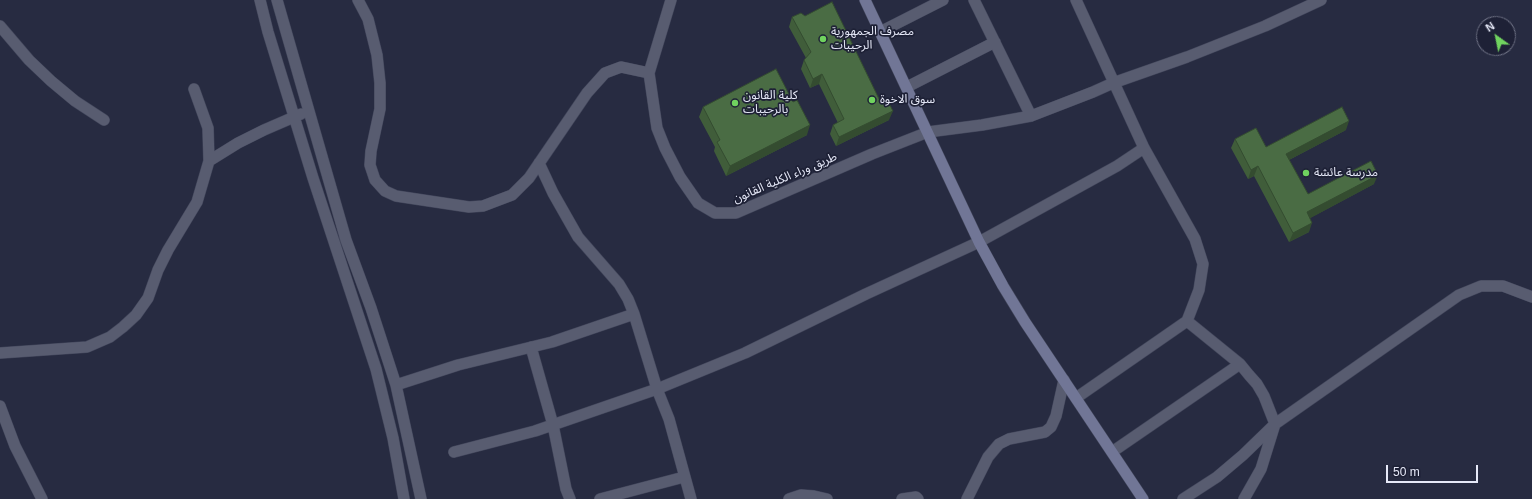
<!DOCTYPE html>
<html>
<head>
<meta charset="utf-8">
<style>
	body { margin:0 }
	#map { position:relative; width:1532px; height:499px; overflow:hidden; background:#272b41; font-family:Helvetica,sans-serif }
	canvas { display:block }
	.north { position:absolute; left:1476px; top:16px; width:40px; height:40px; box-sizing:border-box; background:#1e2136; border:1px solid #6e7184; border-radius:50%; rotate:327deg; font-size:11px; font-weight:700; line-height:16px; text-align:center; color:#e6e9f8 }
	.north::after { content:''; display:block; margin:auto; width:14px; height:18px; background:#70d35f; clip-path:polygon(50% 0,100% 100%,50% 72%,0 100%) }
	.scale { position:absolute; left:1386px; top:465px; width:92px; height:18px; box-sizing:border-box; border:2px solid #e6e9f8; border-top:0; padding-left:5px; font-size:12px; line-height:14px; white-space:nowrap; color:#e6e9f8; -webkit-text-stroke:3px #1e2136; paint-order:stroke }
</style>
</head>
<body>
<div id="map">
<canvas width="1532" height="499"></canvas>
<div class="north">N</div>
<div class="scale">50 m</div>
</div>
<script>
const g = document.querySelector('canvas').getContext('2d');
g.lineJoin = 'round';
const toPath = rows => new Path2D(rows.map(r => 'M' + r).join(''));
function stroke(path, color, width, dash) { g.strokeStyle = color; g.lineWidth = width; g.lineCap = dash ? 'butt' : 'round'; g.setLineDash(dash || []); g.stroke(path); }
function fill(path, color) { g.fillStyle = color; g.fill(path, 'evenodd'); }
function write(font, color, halo, rows, align = 'center') {
  g.font = font + ' Helvetica,"Noto Sans Arabic",sans-serif'; g.lineWidth = 3.5; g.setLineDash([]); g.textBaseline = 'middle'; g.strokeStyle = halo; g.fillStyle = color; for (const [text, x, y, turn = 0] of rows) {
    g.save(); g.translate(x, y); g.rotate((+turn || 0) * Math.PI / 180); g.textAlign = isNaN(turn) ? turn : align; if (halo) g.strokeText(text, 0, 0); g.fillText(text, 0, 0); g.restore();
  }
}
const minor = toPath([
	[260,0,268,32,313,178,376,369,393,438,404,499],
	[277,0,346,240,371,308,396,385,421,499],
	[358,0,368,19,377,55,380,83,380,109,371,151,370,165,375,180,385,191,396,196,469,207,483,206,512,195,529,178,587,93,605,73,621,67,649,73],
	[671,0,649,73,657,128,665,148,680,177,698,203,715,213,736,213,872,154,928,132,982,125,1031,116,1093,92,1113,83,1187,57,1265,26,1321,0],
	[974,0,1031,116],
	[1076,0,1144,148,1195,239,1203,264,1199,290,1187,321,1076,398],
	[0,26,29,60,51,81,75,101,104,120],
	[880,32,943,0],
	[907,87,995,42],
	[194,89,208,128,209,161],
	[539,163,553,193,578,237,619,284,628,299,634,314],
	[1187,321,1240,364,1249,375,1257,384,1264,396,1275,424,1261,469,1244,499],
	[531,347,553,425,566,489,570,499],
	[0,353,87,347,110,337,123,327,136,315,148,298,158,270,168,250,197,202,209,161,238,143,264,130,301,114],
	[396,385,458,365,552,342,634,314,657,389,669,419,691,499],
	[0,406,15,446,42,499],
	[454,452,535,431,657,389,745,353,866,294,979,242,1117,166,1144,148],
	[1112,452,1240,364],
	[600,499,684,477],
	[789,499,801,495,814,496,827,499],
	[902,499,916,497,918,499],
	[967,499,988,457,999,444,1009,439,1045,432,1051,427,1056,416,1064,380],
	[1183,499,1217,477,1243,455,1275,424,1459,295,1481,286,1503,286,1532,297]
]);
const secondary = toPath([
	[865,0,979,242,1003,286,1025,322,1143,499]
]);
stroke(minor, '#42465b', 12);
stroke(secondary, '#42465b', 12);
stroke(minor, '#585c70', 11);
stroke(secondary, '#717696', 11);
fill(toPath([
	[792,17,889,120,836,146,830,134,833,125,838,123,819,84,810,88,801,69,804,60,806,58,789,27],
	[703,107,807,135,726,176,714,151,715,147,699,117],
	[1346,130,1289,160,1308,194,1374,184,1310,218,1309,232,1289,242,1254,176,1248,179,1231,148,1235,139,1266,147]
]), '#405d3a');
fill(toPath([
	[822,74,819,84,810,88,813,79],
	[893,111,889,120,836,146,839,137],
	[1349,121,1346,130,1283,163,1286,154],
	[810,125,807,135,726,176,730,166],
	[1258,166,1254,176,1248,179,1251,170],
	[1378,175,1374,184,1303,222,1307,212],
	[1312,223,1309,232,1289,242,1293,233]
]), '#344c30');
const building = toPath([
	[832,2,881,103,887,100,893,111,839,137,833,125,844,119,822,74,813,79,804,60,811,52,792,17,801,13,805,16,832,2],
	[776,69,793,102,797,100,810,125,730,166,717,142,720,140,703,107,776,69],
	[1342,107,1349,121,1286,154,1308,194,1371,161,1378,175,1307,212,1312,223,1293,233,1258,166,1251,170,1235,139,1256,128,1266,147,1342,107]
]);
fill(building, '#4a6c44');
stroke(building, '#344c30', 1);
for (const [x, y, r, color] of [
	[823,39,4,"#70d35f"],
	[872,100,4,"#70d35f"],
	[735,103,4,"#70d35f"],
	[1306,173,4,"#70d35f"]
]) { const dot = new Path2D(); dot.arc(x, y, r, 0, 2 * Math.PI); g.fillStyle = color; g.fill(dot); stroke(dot, '#1e2136', 1.5); }
write('12px', '#e6e9f8', '#1e2136', [
	["مصرف الجمهورية",831,32],
	["الرحيبات",831,46],
	["كلية القانون",743,96],
	["بالرحيبات",743,110],
	["سوق الاخوة",880,100],
	["مدرسة عائشة",1314,173]
], 'left');
write('12px', '#e6e9f8', '#1e2136', [
	["طريق وراء الكلية القانون",785,178,-23]
]);
</script>
</body>
</html>
